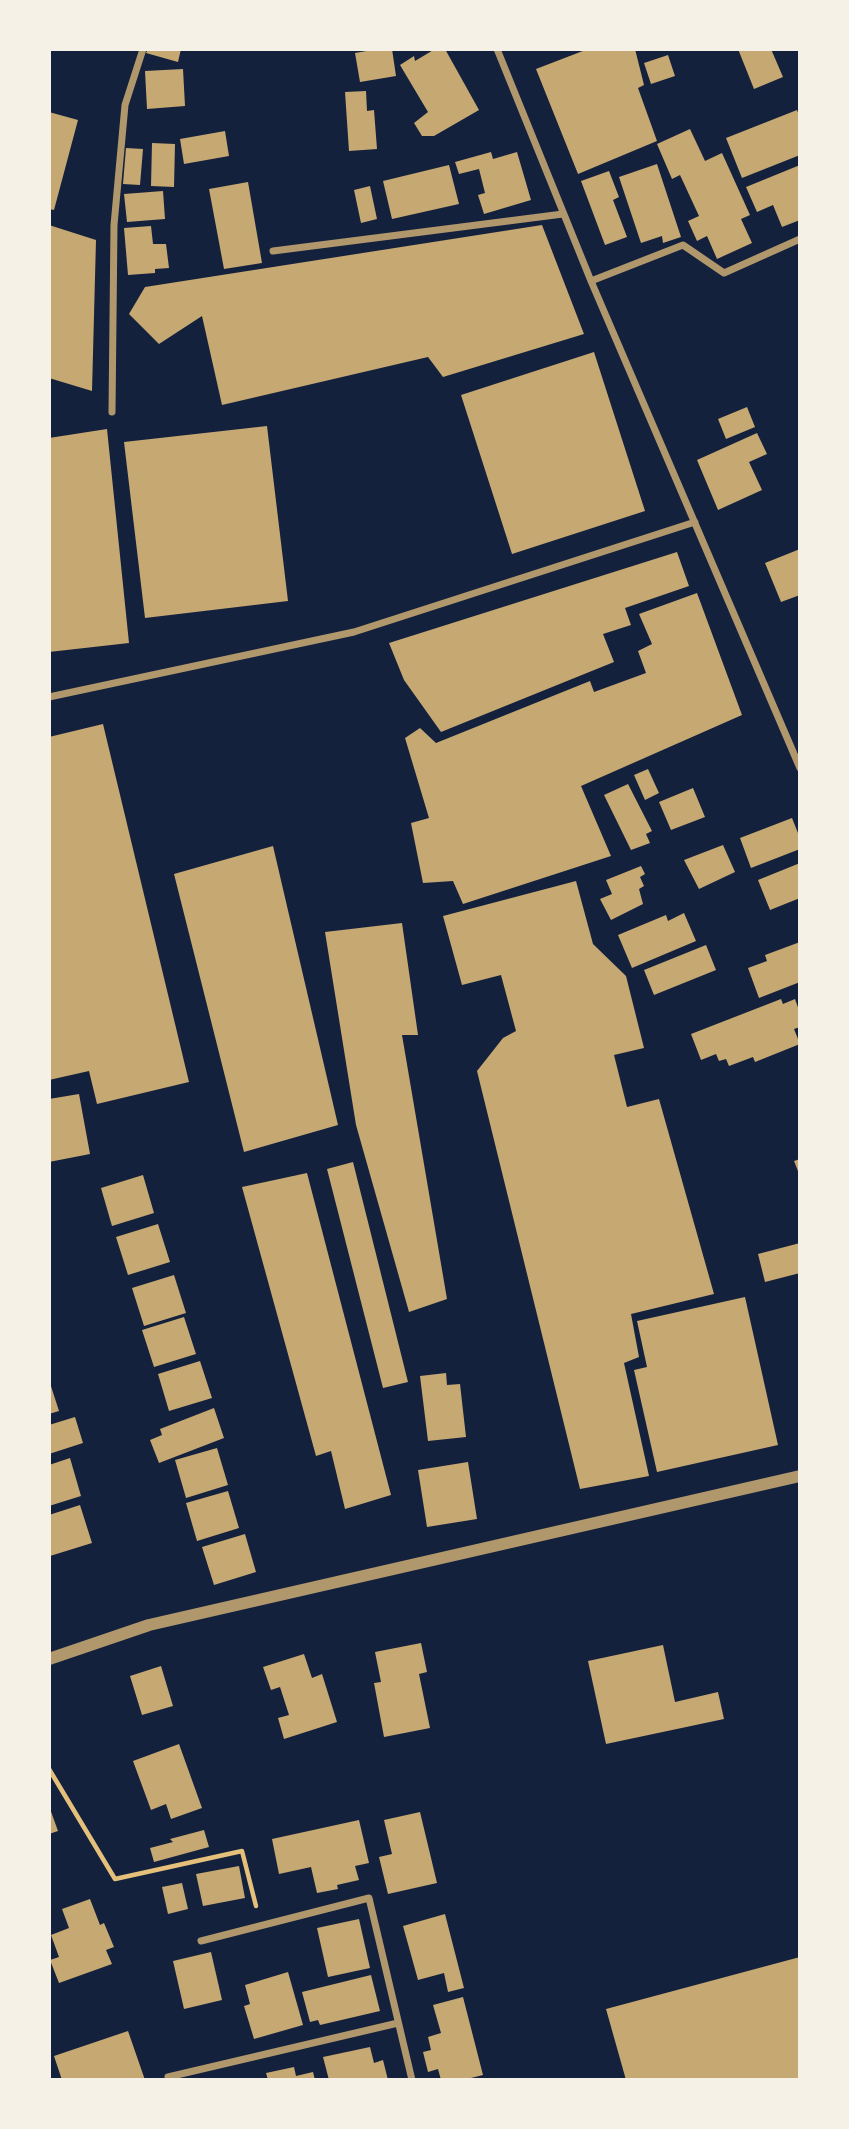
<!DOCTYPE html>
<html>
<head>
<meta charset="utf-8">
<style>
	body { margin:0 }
	#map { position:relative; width:849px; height:2129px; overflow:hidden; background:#14213d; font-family:Poppins,sans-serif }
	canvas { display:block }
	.frame { position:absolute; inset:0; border:51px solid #f6f1e7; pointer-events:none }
</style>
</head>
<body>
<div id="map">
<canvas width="849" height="2129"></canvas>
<div class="frame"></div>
</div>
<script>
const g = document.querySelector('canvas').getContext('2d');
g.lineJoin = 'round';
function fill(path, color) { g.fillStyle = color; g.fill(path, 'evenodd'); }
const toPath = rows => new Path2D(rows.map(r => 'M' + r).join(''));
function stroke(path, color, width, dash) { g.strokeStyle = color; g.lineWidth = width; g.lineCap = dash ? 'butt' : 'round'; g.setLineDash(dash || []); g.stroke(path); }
fill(toPath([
	[148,49,181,49,178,62,146,53],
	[378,49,392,49,396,76,360,82,355,53],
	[435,49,445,49,479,110,434,136,422,136,414,123,428,112,400,65,414,56,415,61],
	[588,49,635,49,644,85,638,88,657,141,578,174,536,69],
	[738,49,771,49,783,77,754,89],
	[668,55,675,76,651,84,644,63],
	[183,69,185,106,147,109,145,71],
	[366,91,367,111,374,110,377,149,349,151,345,92],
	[797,110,800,118,800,155,742,178,726,138],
	[49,112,78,120,54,210,49,209],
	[690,129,705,161,722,153,750,215,741,219,752,243,717,259,707,236,697,241,688,221,699,216,680,175,672,179,657,144],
	[225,131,229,156,184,164,180,139],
	[152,143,175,144,174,187,151,186],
	[126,148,143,149,140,185,123,184],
	[491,152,493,159,517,152,531,200,484,214,478,195,485,193,479,169,459,174,455,162],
	[657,164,681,237,663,243,662,236,641,243,619,177],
	[449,165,459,204,392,219,383,181],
	[800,165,800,220,782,227,773,205,757,212,746,187],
	[609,171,619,197,613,200,627,237,605,245,581,181],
	[248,182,262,263,224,269,209,189],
	[370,186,377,219,361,223,354,190],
	[163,191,165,219,127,222,124,194],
	[49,225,96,240,92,391,49,378],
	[542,225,584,334,443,377,428,357,222,405,202,316,159,344,129,314,145,287],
	[151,226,153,244,166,244,169,268,155,269,155,273,128,275,124,228],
	[594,352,645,511,512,554,461,395],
	[747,407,755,427,726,439,718,419],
	[267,426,288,601,145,618,124,442],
	[107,429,129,643,49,652,49,438],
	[757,433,767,454,749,462,762,490,718,510,697,460],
	[800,549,800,595,781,602,765,563],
	[677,552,689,586,625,608,631,625,603,634,614,662,441,732,404,680,389,643],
	[697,593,742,715,581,786,611,856,463,904,453,881,423,883,411,823,429,818,405,738,420,728,436,743,590,681,594,692,646,673,638,651,652,644,639,614],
	[103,724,189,1082,97,1104,89,1071,49,1080,49,737],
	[648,769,659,793,645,800,634,775],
	[628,784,652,831,646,834,650,843,631,850,604,795],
	[693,788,705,817,671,830,659,802],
	[792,818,800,838,800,849,751,868,740,838],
	[723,845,735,872,699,889,684,860],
	[273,846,338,1125,244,1152,174,874],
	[800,863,800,898,770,910,758,880],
	[641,866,645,874,640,877,644,886,639,889,643,904,611,920,600,899,612,894,606,880],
	[576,881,593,944,626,976,644,1048,614,1055,627,1107,659,1099,714,1294,631,1314,639,1357,624,1363,649,1476,580,1489,477,1071,503,1038,516,1031,501,975,462,985,443,916],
	[684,913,696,941,632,968,618,935,666,915,668,921],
	[402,923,418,1035,402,1035,447,1299,409,1312,356,1125,325,932],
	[800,942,800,982,759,998,748,968,767,961,765,955],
	[706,945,716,970,654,995,644,970],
	[781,999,783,1004,795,999,800,1013,800,1027,794,1029,800,1044,755,1062,753,1057,729,1066,726,1059,719,1061,716,1054,701,1060,691,1034],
	[79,1094,90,1154,49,1162,49,1099],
	[800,1159,800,1176,794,1161],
	[353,1162,408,1382,383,1388,327,1169],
	[307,1173,391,1495,345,1509,331,1451,316,1456,242,1187],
	[143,1175,154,1213,112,1226,101,1188],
	[158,1224,170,1262,128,1275,116,1237],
	[800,1243,800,1273,765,1282,758,1254],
	[174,1275,186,1313,144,1326,132,1288],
	[745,1297,778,1445,657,1472,634,1370,647,1367,637,1321],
	[184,1317,196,1354,154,1367,142,1330],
	[200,1361,212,1398,169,1411,158,1374],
	[446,1373,447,1385,460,1384,466,1437,428,1441,420,1376],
	[49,1380,59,1411,49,1414],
	[214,1408,224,1438,159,1463,150,1440,162,1435,160,1429],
	[75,1417,83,1443,49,1454,49,1425],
	[217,1448,228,1485,186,1498,175,1460],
	[70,1458,81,1496,49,1506,49,1465],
	[468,1462,477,1519,427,1527,418,1470],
	[228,1491,239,1528,197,1541,186,1503],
	[80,1505,92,1543,50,1556,49,1515],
	[245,1534,256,1572,214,1585,202,1547],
	[421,1643,427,1672,419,1674,430,1728,384,1737,374,1683,381,1682,375,1652],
	[663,1645,675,1702,718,1692,724,1719,606,1744,588,1661],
	[304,1654,312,1678,322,1674,337,1722,284,1739,278,1718,289,1715,280,1687,271,1690,263,1667],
	[161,1666,173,1706,142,1715,130,1676],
	[179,1744,202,1808,171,1819,166,1804,151,1810,133,1761],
	[49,1806,58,1831,49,1834],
	[420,1812,437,1883,388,1894,379,1857,392,1854,384,1820],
	[359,1820,369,1863,355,1866,359,1880,337,1885,338,1889,317,1893,311,1867,279,1874,272,1839],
	[204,1830,209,1847,154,1862,150,1848,173,1842,170,1839],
	[239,1866,245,1898,203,1906,196,1874],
	[182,1883,188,1909,168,1914,162,1887],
	[90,1899,100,1925,104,1923,114,1947,106,1950,112,1964,59,1983,50,1960,59,1957,51,1935,69,1928,62,1909],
	[445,1914,464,1988,448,1992,444,1973,418,1980,403,1926],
	[359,1919,370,1968,328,1977,317,1928],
	[211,1952,222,2000,184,2009,173,1961],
	[800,1957,800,2080,626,2080,606,2009],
	[288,1972,303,2025,254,2039,244,2006,250,2004,245,1985],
	[371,1975,380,2011,320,2025,318,2020,310,2022,302,1992],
	[463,1997,483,2075,463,2080,441,2080,438,2069,428,2072,423,2052,431,2050,428,2037,441,2033,433,2005],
	[128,2031,145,2080,62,2080,54,2056],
	[370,2047,374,2063,383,2060,388,2080,329,2080,323,2057],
	[294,2067,296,2076,313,2072,315,2080,268,2080,266,2073]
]), '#c6a872');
stroke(toPath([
	[49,1769,115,1879,242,1851,256,1906]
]), '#e5c07b', 4.5);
stroke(toPath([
	[497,49,591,281,800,768],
	[273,251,563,214],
	[591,281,683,245,724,273,800,239],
	[112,412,114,225,125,105,143,49],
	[49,697,354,632,695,522],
	[201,1941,369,1898,412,2080],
	[168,2077,398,2023]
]), '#b1986c', 7);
stroke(toPath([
	[49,1659,149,1625,800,1476]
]), '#b1986c', 12);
</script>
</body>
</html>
